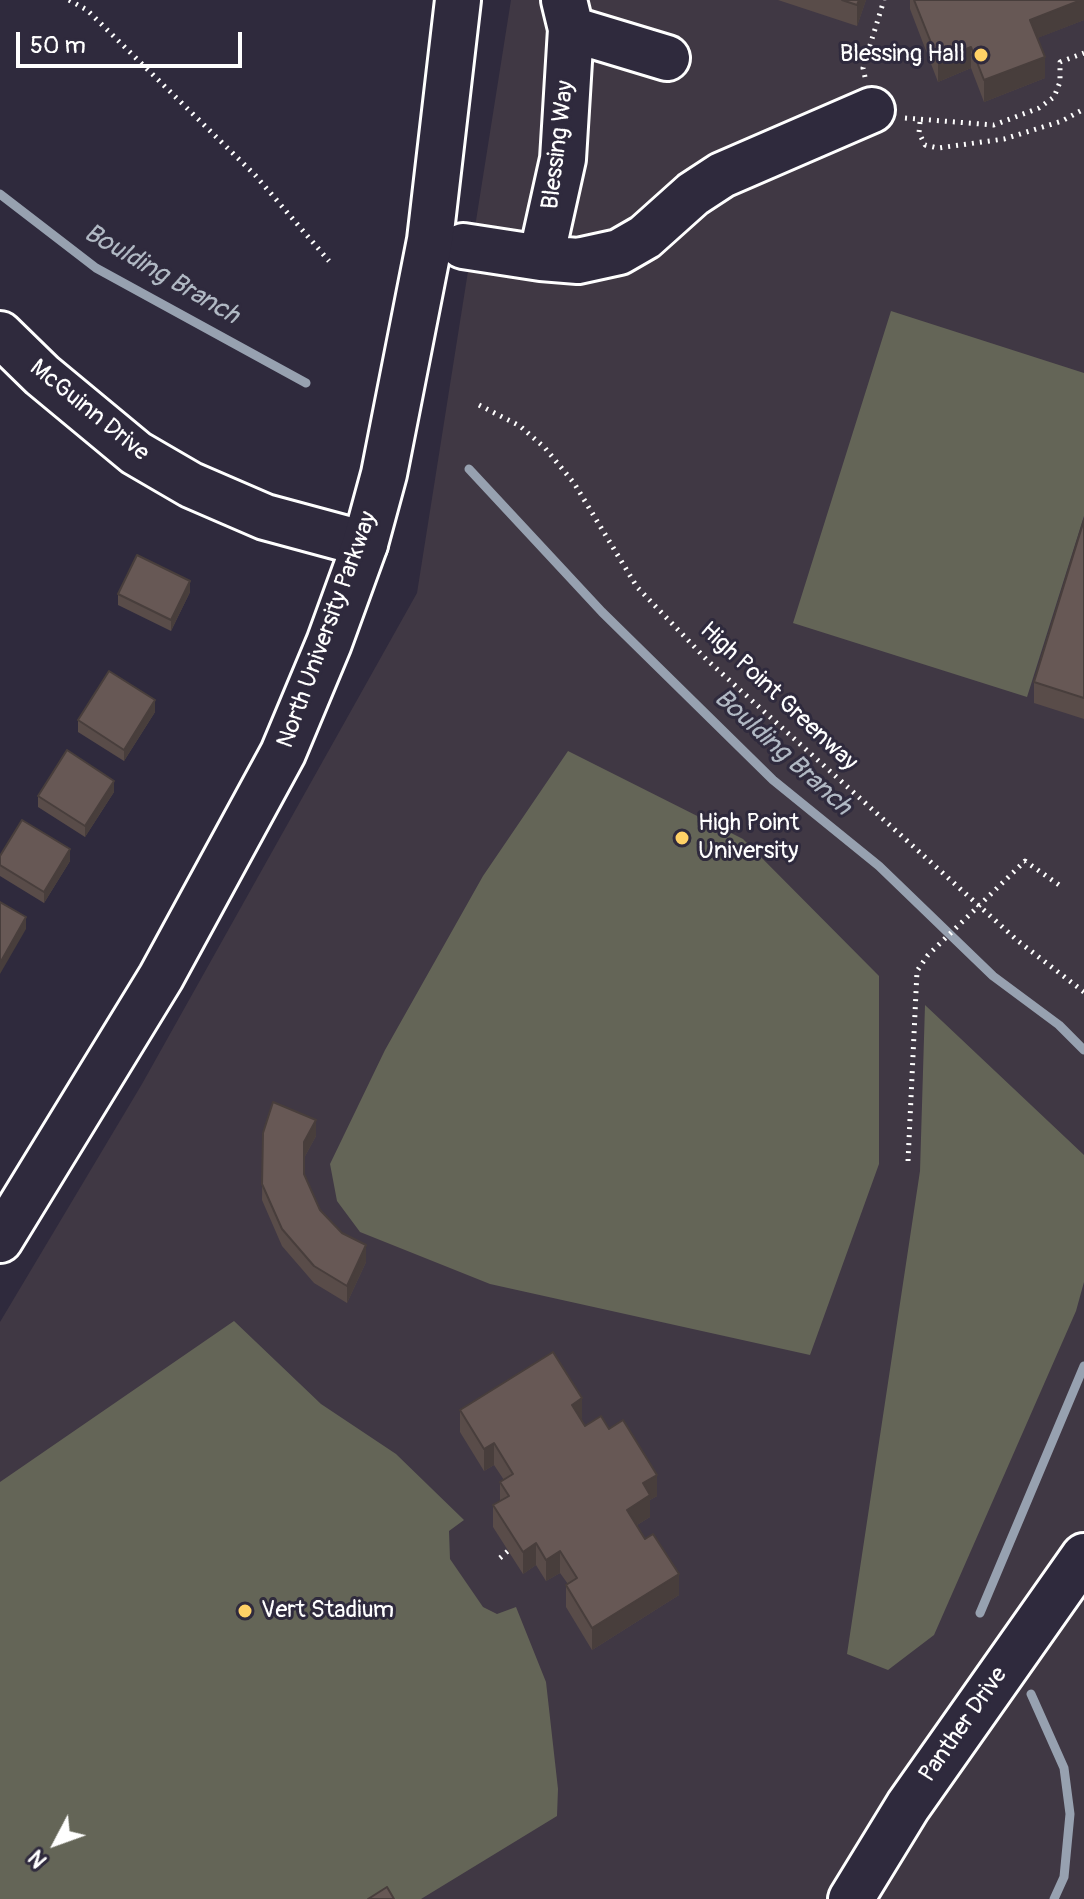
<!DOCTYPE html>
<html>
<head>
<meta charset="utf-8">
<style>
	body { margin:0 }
	#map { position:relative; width:1084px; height:1899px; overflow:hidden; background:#2f2a3d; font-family:Pangolin,sans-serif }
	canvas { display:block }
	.north { position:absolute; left:16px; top:1803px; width:80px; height:80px; -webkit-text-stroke:6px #2f2a3d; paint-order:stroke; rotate:229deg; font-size:22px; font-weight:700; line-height:32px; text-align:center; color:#fff }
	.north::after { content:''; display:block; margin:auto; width:28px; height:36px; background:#fff; clip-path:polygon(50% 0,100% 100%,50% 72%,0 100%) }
	.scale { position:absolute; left:16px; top:32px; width:226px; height:36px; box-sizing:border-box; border:4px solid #fff; border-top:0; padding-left:10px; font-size:24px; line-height:28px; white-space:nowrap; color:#fff; -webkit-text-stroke:6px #2f2a3d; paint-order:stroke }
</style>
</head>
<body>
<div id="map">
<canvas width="1084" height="1899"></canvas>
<div class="north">N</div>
<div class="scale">50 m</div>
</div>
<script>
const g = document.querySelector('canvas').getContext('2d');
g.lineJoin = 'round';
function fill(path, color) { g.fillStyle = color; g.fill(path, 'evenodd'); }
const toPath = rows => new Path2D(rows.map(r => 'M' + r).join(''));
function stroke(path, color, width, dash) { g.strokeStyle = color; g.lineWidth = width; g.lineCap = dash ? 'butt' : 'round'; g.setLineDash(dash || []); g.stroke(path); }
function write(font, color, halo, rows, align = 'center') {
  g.font = font + ' Pangolin,sans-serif'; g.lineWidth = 6; g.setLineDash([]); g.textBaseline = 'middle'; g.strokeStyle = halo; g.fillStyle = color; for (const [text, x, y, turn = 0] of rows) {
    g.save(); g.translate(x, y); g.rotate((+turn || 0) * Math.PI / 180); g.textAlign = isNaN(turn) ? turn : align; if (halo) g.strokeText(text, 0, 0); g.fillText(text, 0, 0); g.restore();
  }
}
fill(toPath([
	[511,0,1084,0,1084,1899,0,1899,0,1322,142,1084,417,593]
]), '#403844');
fill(toPath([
	[891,311,1084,373,1084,516,1027,697,793,623],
	[568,751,743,839,879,976,879,1164,810,1355,490,1284,360,1232,337,1201,330,1164,385,1050,483,876],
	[925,1005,1084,1155,1084,1282,1076,1311,934,1635,888,1670,847,1654,920,1171],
	[234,1321,321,1404,396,1454,464,1520,449,1531,450,1559,483,1607,497,1614,516,1607,546,1682,558,1789,557,1816,421,1899,0,1899,0,1482]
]), '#646557');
stroke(toPath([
	[0,194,96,268,306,383],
	[469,469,602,612,773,780,879,866,993,976,1059,1025,1084,1050],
	[980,1613,1084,1366],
	[1031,1694,1064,1768,1070,1814,1064,1877,1054,1899]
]), '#97a1b0', 9);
const minor = toPath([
	[571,29,667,58],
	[463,246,541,258,563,159,571,29,564,0],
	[541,258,578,261,619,252,645,237,693,194,722,175,872,110],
	[0,334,42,375,136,453,191,485,265,517,365,544],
	[851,1899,908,1806,1084,1556]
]);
const major = toPath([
	[0,1240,161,977,283,753,329,643,365,544,384,474,430,240,458,0]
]);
stroke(minor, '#fff', 50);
stroke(major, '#fff', 50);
stroke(toPath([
	[69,0,87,10,255,175,329,261],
	[865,77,863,68,884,0],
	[905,118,994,125,1039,108,1054,97,1060,82,1060,62,1084,53],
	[920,122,919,133,925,145,938,148,1004,139,1062,121,1084,109],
	[479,405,520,426,545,448,574,483,637,587,707,660,1018,941,1084,992],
	[908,1161,917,971,928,955,1025,861,1062,887],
	[500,1558,508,1551]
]), '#fff', 5, [2, 6]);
stroke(minor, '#2f2a3d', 44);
stroke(major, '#2f2a3d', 44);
fill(toPath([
	[778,0,866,0,857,26],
	[910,0,1084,0,1084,20,1037,38,1045,78,984,102,971,68,938,82,910,9],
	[1084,520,1084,719,1034,703,1034,682],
	[190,592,171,631,118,605,118,594],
	[155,712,124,761,78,732,78,720],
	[114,792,85,837,38,807,38,796],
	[0,856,70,861,44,903,0,876],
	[263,1133,316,1136,304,1158,304,1174,320,1210,366,1262,347,1303,314,1283,282,1246,262,1200],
	[460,1410,582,1420,585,1426,609,1429,657,1496,650,1500,650,1517,637,1525,679,1595,592,1650,566,1607,566,1585,568,1584,560,1573,546,1581,536,1565,523,1574,493,1527,493,1505,500,1501,500,1482,504,1480,494,1465,484,1471,460,1432]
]), '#594c49');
fill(toPath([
	[859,0,866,0,857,26,857,5],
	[1081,0,1084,0,1084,20,1030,41,1030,20],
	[971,47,971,68,938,82,938,60],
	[1045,57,1045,78,984,102,984,80],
	[190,581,190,592,171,631,171,620],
	[155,700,155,712,124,761,124,750],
	[114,781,114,792,85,837,85,826],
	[70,849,70,861,44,903,44,892],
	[26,917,26,929,0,974,0,963],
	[316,1120,316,1136,304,1158,304,1142],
	[366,1245,366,1262,347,1303,347,1286],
	[582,1398,582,1420,572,1405],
	[494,1443,494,1465,484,1471,484,1449],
	[657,1475,657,1496,650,1500,650,1517,627,1531,627,1510,643,1483],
	[536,1543,536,1565,523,1574,523,1552],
	[560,1551,560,1573,546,1581,546,1560],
	[679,1574,679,1595,592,1650,592,1628]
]), '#483e3c');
const building = toPath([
	[842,0,859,0,857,5,842,0],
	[914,0,1081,0,1030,20,1045,57,984,80,971,47,938,60,914,0],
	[1084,520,1084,698,1034,682,1084,520],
	[137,555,190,581,171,620,118,594,137,555],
	[109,671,155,700,124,750,78,720,109,671],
	[67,750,114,781,85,826,38,796,67,750],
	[22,820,70,849,44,892,0,865,0,856,22,820],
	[0,902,26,917,0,963,0,902],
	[273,1102,316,1120,304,1142,304,1174,320,1210,342,1233,366,1245,347,1286,314,1266,282,1229,262,1184,263,1133,273,1102],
	[553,1352,582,1398,572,1405,585,1426,601,1416,609,1429,623,1420,657,1475,643,1483,650,1495,627,1510,645,1539,653,1534,679,1574,592,1628,566,1585,577,1578,560,1551,546,1560,536,1543,523,1552,493,1505,509,1496,500,1482,513,1474,494,1443,484,1449,460,1410,553,1352],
	[387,1887,394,1899,368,1899,387,1887]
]);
fill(building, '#675855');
stroke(building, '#483e3c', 2);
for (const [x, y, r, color] of [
	[981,55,8,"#ffd166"],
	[682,838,8,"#ffd166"],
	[245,1611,8,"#ffd166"]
]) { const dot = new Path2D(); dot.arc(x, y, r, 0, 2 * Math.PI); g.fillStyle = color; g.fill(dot); stroke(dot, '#2f2a3d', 3); }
write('24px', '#fff', '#2f2a3d', [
	["Blessing Hall",965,55,"right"],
	["High Point",698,824],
	["University",698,852],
	["Vert Stadium",261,1611]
], 'left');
write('24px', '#fff', '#2f2a3d', [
	["Blessing Way",559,145,-83],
	["McGuinn Drive",89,411,39],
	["North University Parkway",328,630,-70],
	["High Point Greenway",778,697,43],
	["Panther Drive",964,1725,-55]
]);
write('italic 26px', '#b1b9c4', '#2f2a3d', [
	["Boulding Branch",161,275,30],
	["Boulding Branch",782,753,42]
]);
</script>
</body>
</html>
